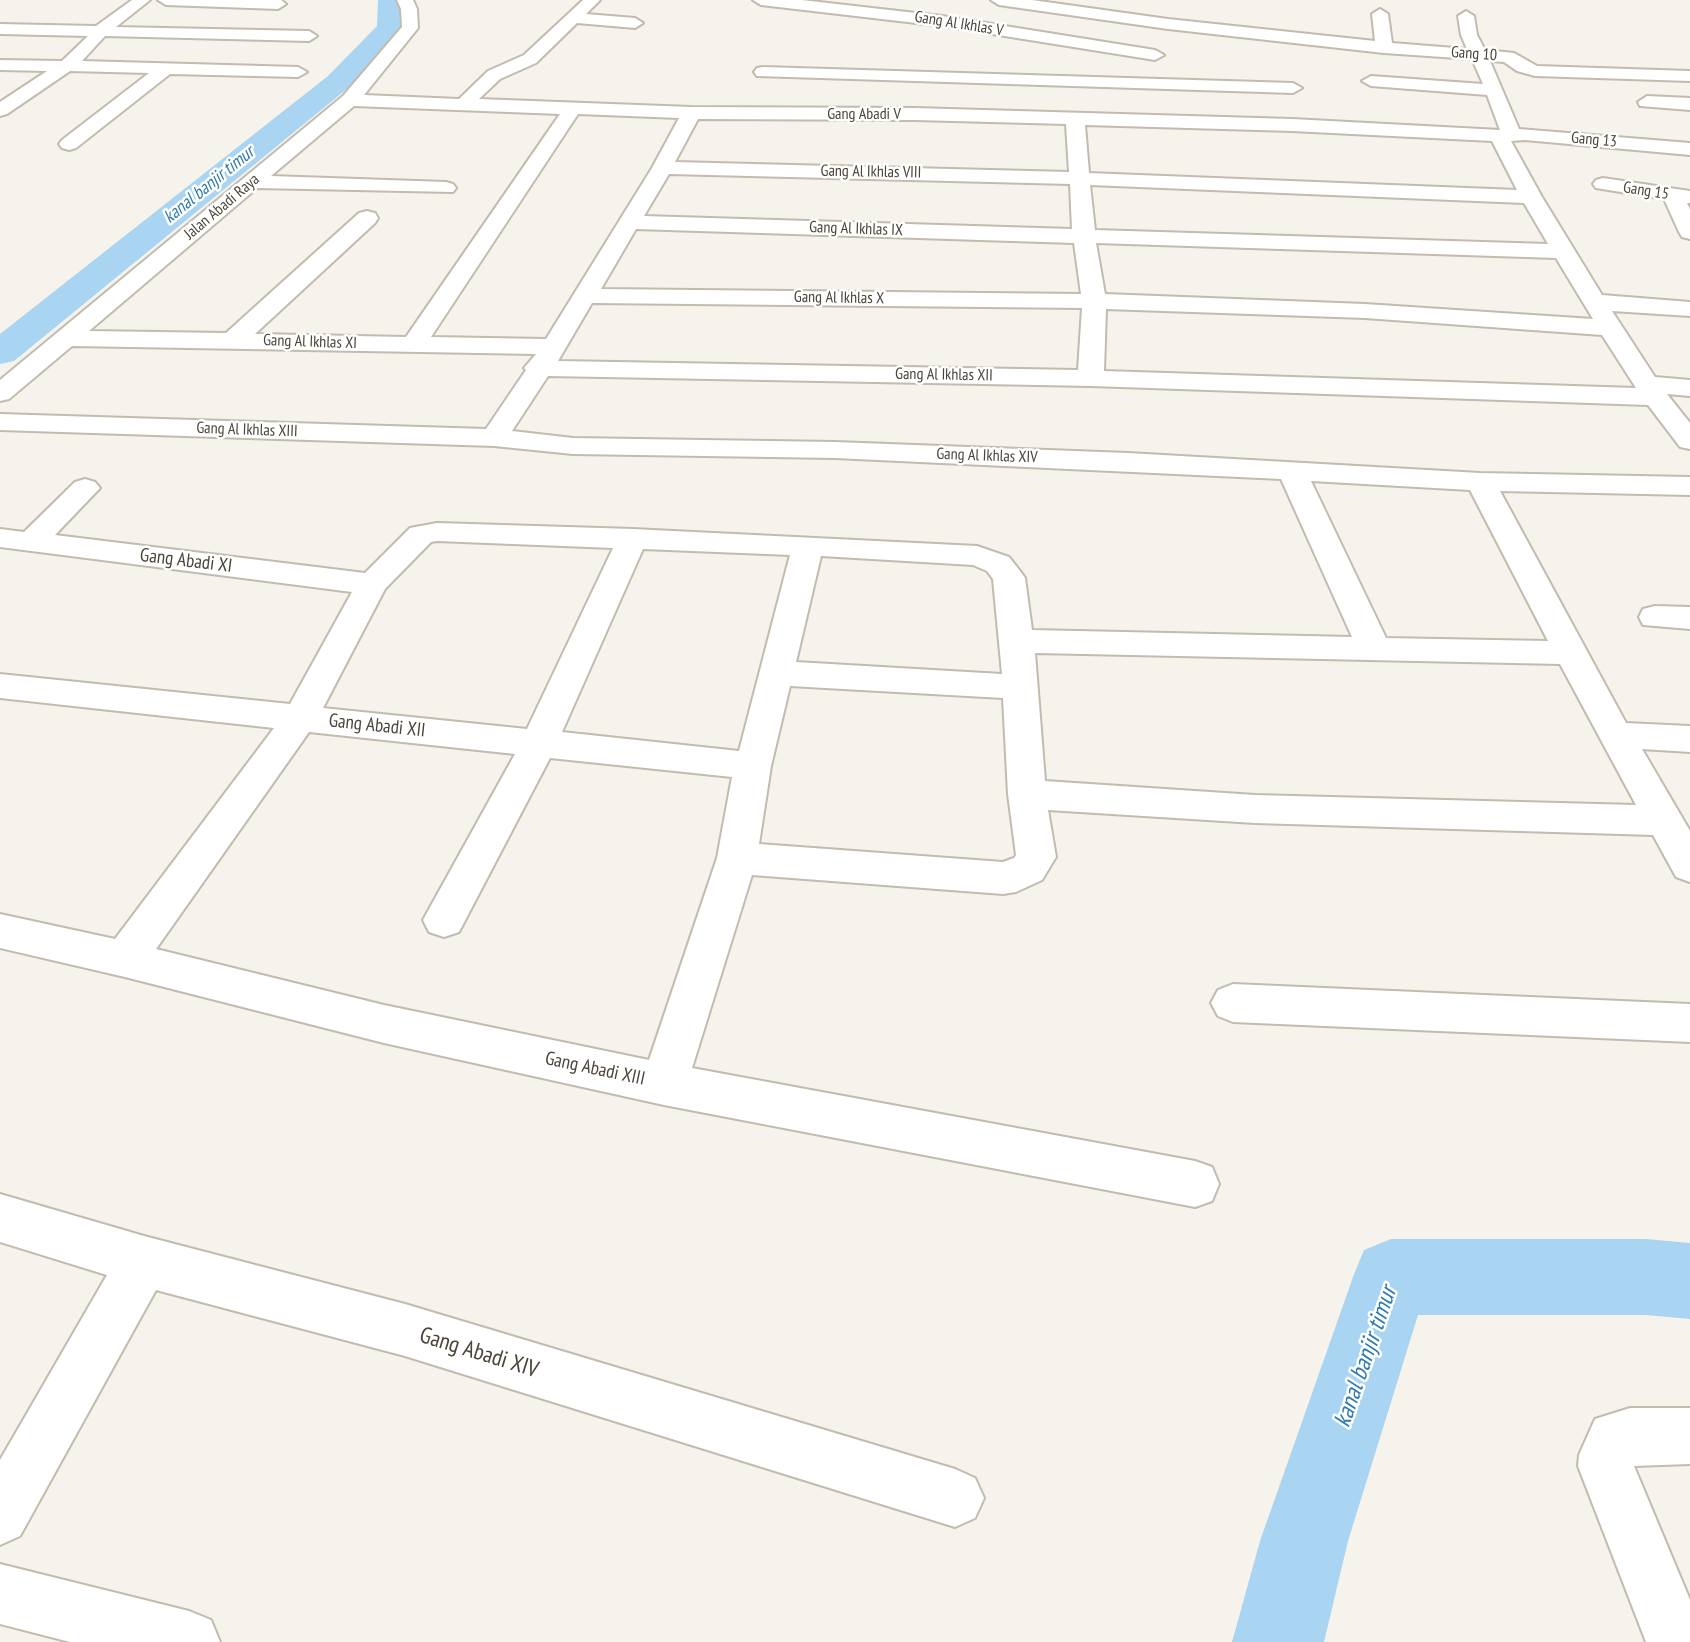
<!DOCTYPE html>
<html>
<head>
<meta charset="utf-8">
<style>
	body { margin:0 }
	canvas { display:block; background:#f6f3ec }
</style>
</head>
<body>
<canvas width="1690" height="1642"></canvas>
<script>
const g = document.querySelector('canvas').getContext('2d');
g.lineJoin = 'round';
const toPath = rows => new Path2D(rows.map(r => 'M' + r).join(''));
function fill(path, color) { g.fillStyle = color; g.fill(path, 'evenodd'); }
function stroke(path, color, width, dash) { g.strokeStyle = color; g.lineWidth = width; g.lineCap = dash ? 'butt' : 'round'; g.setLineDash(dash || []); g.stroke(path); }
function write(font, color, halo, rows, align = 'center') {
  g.font = font + ' "PT Sans Narrow",sans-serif'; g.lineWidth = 5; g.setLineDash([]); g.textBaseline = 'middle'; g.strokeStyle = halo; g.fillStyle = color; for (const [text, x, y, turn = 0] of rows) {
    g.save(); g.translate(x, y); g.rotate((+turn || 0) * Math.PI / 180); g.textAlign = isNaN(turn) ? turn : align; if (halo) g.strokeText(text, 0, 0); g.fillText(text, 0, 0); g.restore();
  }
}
fill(toPath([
	[378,0,402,0,401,28,348,88,14,361,0,364,0,334,328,76,377,26,378,0],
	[1391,1239,1646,1239,1690,1243,1690,1319,1646,1315,1418,1315,1348,1541,1324,1642,1232,1642,1260,1541,1353,1277,1364,1250,1391,1239]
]), '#a9d4f2');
const minor = toPath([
	[132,0,150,0,116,27,309,31,317,36,309,41,105,36,82,61,298,67,307,72,298,77,170,74,76,148,69,150,62,148,59,144,62,140,149,73,70,71,7,114,0,116,0,102,47,71,0,70,0,60,62,61,88,36,0,34,0,24,96,26,132,0],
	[158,0,281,0,286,4,278,9,166,5,158,0],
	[397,0,413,0,417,9,418,28,364,95,459,99,488,71,524,55,583,0,600,0,586,14,635,18,643,23,635,28,577,23,536,63,500,79,479,99,691,107,915,108,1292,119,1500,130,1487,95,1371,86,1362,81,1371,76,1483,84,1472,59,1384,53,1168,29,999,5,991,0,1032,0,1168,19,1375,41,1372,14,1380,9,1388,14,1392,43,1467,49,1461,35,1458,16,1466,11,1474,16,1477,35,1485,50,1514,53,1537,66,1690,71,1690,81,1535,76,1517,71,1504,62,1490,61,1519,129,1690,143,1690,155,1525,140,1511,141,1542,197,1602,295,1690,302,1690,316,1612,311,1655,377,1690,380,1690,396,1667,394,1690,423,1690,449,1680,447,1648,405,1091,386,548,376,512,431,573,438,835,442,1128,453,1480,473,1690,477,1690,495,1500,491,1626,723,1690,726,1690,752,1642,749,1690,831,1690,882,1676,877,1653,835,1255,823,1048,810,1056,857,1042,880,1016,892,1003,894,752,875,692,1068,1195,1161,1212,1167,1219,1184,1212,1201,1195,1207,664,1105,384,1043,125,977,0,948,0,914,115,939,274,728,0,698,0,674,290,704,352,592,0,547,0,529,24,532,75,482,85,479,95,482,100,488,55,535,365,573,410,528,437,523,633,529,977,546,1009,557,1020,571,1025,578,1032,630,1352,637,1281,479,835,458,573,454,494,446,0,430,0,414,486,429,526,370,524,368,536,354,72,346,9,399,0,401,0,380,343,96,402,27,401,9,397,0],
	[354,106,560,114,406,337,255,334,375,223,378,218,375,213,367,211,359,213,226,333,89,331,257,188,453,192,456,188,453,184,446,182,271,176,354,106],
	[578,114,679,118,652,168,546,339,431,337,578,114],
	[698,119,915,120,1066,124,1069,172,675,162,698,119],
	[1085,125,1292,131,1492,141,1517,190,1089,173,1085,125],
	[669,174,1070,184,1072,229,644,216,669,174],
	[1090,185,1524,203,1548,244,1095,230,1090,185],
	[636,229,1074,243,1081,294,601,289,636,229],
	[1096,243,1556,258,1593,319,1365,304,1105,294,1096,243],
	[592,303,1082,308,1078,370,558,361,592,303],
	[1106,309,1365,318,1602,335,1636,388,1104,371,1106,309],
	[1311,481,1470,490,1548,641,1386,638,1311,481],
	[437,541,613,548,527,729,323,708,385,589,431,542,437,541],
	[643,549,790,555,739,751,562,732,643,549],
	[821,556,973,565,987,571,993,579,1002,674,796,662,821,556],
	[1035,653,1560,664,1636,805,1255,795,1045,781,1035,653],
	[790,686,1003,698,1008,794,1016,855,1014,858,1003,862,759,844,771,766,790,686],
	[309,732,515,754,423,920,429,932,444,937,459,932,550,758,732,777,717,858,649,1060,384,1005,156,949,309,732],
	[753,0,802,0,942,16,1155,50,1164,55,1155,60,942,26,761,5,753,0],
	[763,67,1293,83,1302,88,1293,93,757,76,754,72,757,68,763,67],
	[1647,96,1690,98,1690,110,1640,106,1638,102,1647,96],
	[1603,178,1690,191,1690,203,1687,203,1690,209,1690,239,1682,237,1679,232,1664,199,1596,188,1593,184,1596,180,1603,178],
	[1655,606,1690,607,1690,629,1643,625,1639,617,1643,609,1655,606],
	[1233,984,1690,1004,1690,1042,1233,1022,1218,1016,1211,1003,1218,990,1233,984],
	[0,1194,144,1236,405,1304,955,1469,975,1478,984,1498,975,1518,955,1527,405,1356,156,1290,20,1536,0,1545,0,1460,107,1275,0,1242,0,1194],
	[1630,1408,1690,1408,1690,1464,1634,1466,1690,1600,1690,1642,1646,1642,1578,1466,1579,1455,1595,1419,1630,1408],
	[0,1564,189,1611,211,1620,220,1642,70,1642,0,1624,0,1564]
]);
stroke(minor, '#c2bbae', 4);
fill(minor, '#fff');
write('16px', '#4b4439', '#fff', [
	["Gang Al Ikhlas V",959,24,9],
	["Gang 10",1474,54,4],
	["Gang Abadi V",864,114],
	["Gang 13",1594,140,5],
	["Gang Al Ikhlas VIII",871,172,1],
	["Gang 15",1646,191,9],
	["Jalan Abadi Raya",222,207,-40],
	["Gang Al Ikhlas IX",856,229,2],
	["Gang Al Ikhlas X",839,298,1],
	["Gang Al Ikhlas XI",310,342,2],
	["Gang Al Ikhlas XII",944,375,1],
	["Gang Al Ikhlas XIII",247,430,2],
	["Gang Al Ikhlas XIV",987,456,2]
]);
write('italic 18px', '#2e7ab2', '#fff', [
	["kanal banjir timur",209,185,-39]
]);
write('19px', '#4b4439', '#fff', [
	["Gang Abadi XI",186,561,7],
	["Gang Abadi XII",377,726,6],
	["Gang Abadi XIII",595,1069,12]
]);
write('23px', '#4b4439', '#fff', [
	["Gang Abadi XIV",479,1353,17]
]);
write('italic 24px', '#2e7ab2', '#fff', [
	["kanal banjir timur",1366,1357,-71]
]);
</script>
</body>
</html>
